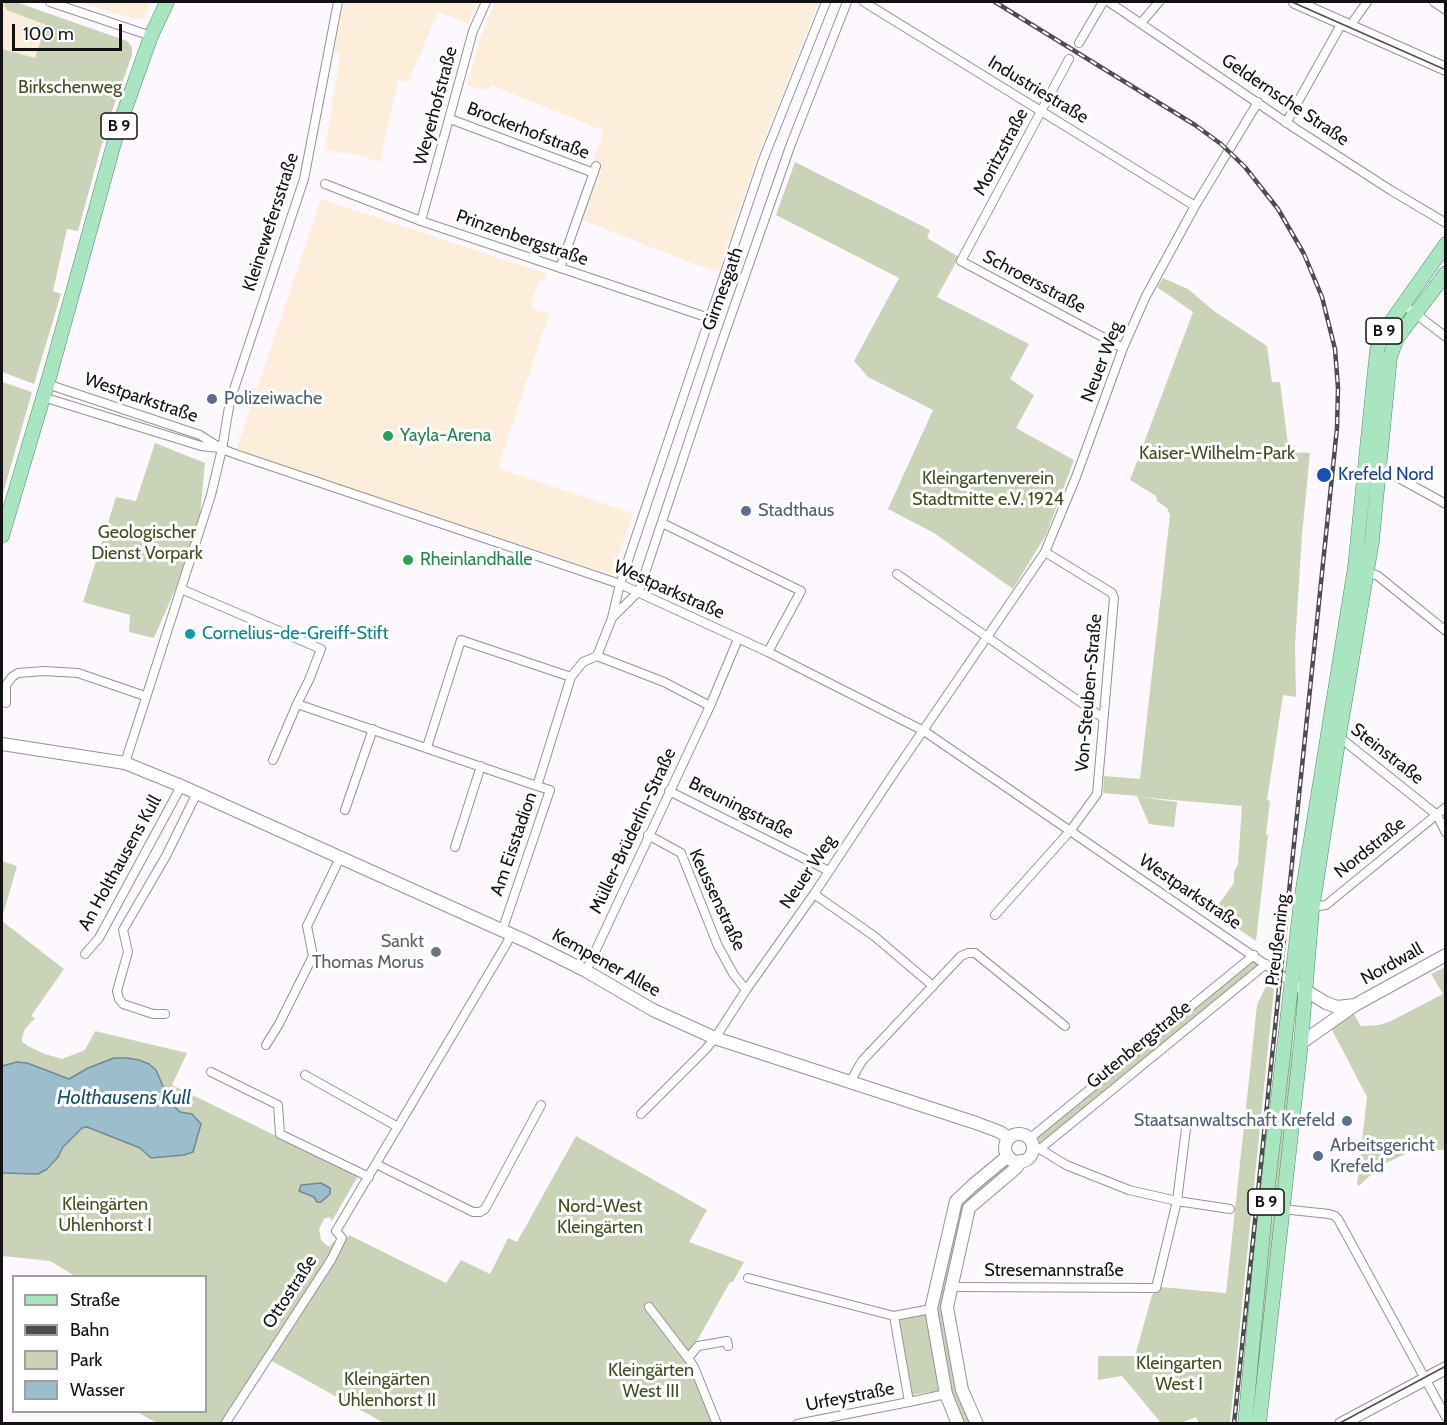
<!DOCTYPE html>
<html>
<head>
<meta charset="utf-8">
<style>
	body { margin:0 }
	#map { position:relative; width:1447px; height:1425px; overflow:hidden; background:#fcf8fe; font-family:Cabin,sans-serif }
	canvas { display:block }
	.frame { position:absolute; inset:0; border:3px solid #141115; pointer-events:none }
	.legend { position:absolute; left:12px; top:1275px; width:195px; height:138px; box-sizing:border-box; background:#fff; border:2px solid #a1a0a1; margin:0; padding:8px 10px; list-style:none; font-size:18px; color:#141115 }
	.legend li { display:flex; align-items:center; gap:12px; height:30px }
	.legend b { width:30px; border:2px solid #a1a0a1 }
	.scale { position:absolute; left:12px; top:24px; width:110px; height:27px; box-sizing:border-box; border:3px solid #141115; border-top:0; padding-left:8px; font-size:18px; line-height:21px; white-space:nowrap; color:#141115; -webkit-text-stroke:4px #fff; paint-order:stroke }
</style>
</head>
<body>
<div id="map">
<canvas width="1447" height="1425"></canvas>
<div class="frame"></div>
<ul class="legend">
<li><b style="height:8px;background:#a8e5c0"></b>Straße</li>
<li><b style="height:8px;background:#4f4c50"></b>Bahn</li>
<li><b style="height:16px;background:#cad3b8"></b>Park</li>
<li><b style="height:16px;background:#9bbdcc"></b>Wasser</li>
</ul>
<div class="scale">100 m</div>
</div>
<script>
const g = document.querySelector('canvas').getContext('2d');
g.lineJoin = 'round';
function fill(path, color) { g.fillStyle = color; g.fill(path, 'evenodd'); }
const toPath = rows => new Path2D(rows.map(r => 'M' + r).join(''));
function stroke(path, color, width, dash) { g.strokeStyle = color; g.lineWidth = width; g.lineCap = dash ? 'butt' : 'round'; g.setLineDash(dash || []); g.stroke(path); }
function write(font, color, halo, rows, align = 'center') {
  g.font = font + ' Cabin,sans-serif'; g.lineWidth = 6; g.setLineDash([]); g.textBaseline = 'middle'; g.strokeStyle = halo; g.fillStyle = color; for (const [text, x, y, turn = 0] of rows) {
    g.save(); g.translate(x, y); g.rotate((+turn || 0) * Math.PI / 180); g.textAlign = isNaN(turn) ? turn : align; if (halo) g.strokeText(text, 0, 0); g.fillText(text, 0, 0); g.restore();
  }
}
fill(toPath([
	[2,2,5,2,4,6,7,10,46,24,36,58,2,49],
	[80,2,151,2,146,14,142,18,135,19],
	[344,2,477,2,468,24,438,12,408,82,398,80,380,162,358,155,325,150,340,55,334,52],
	[495,2,819,2,756,160,718,272,686,261,582,220,602,170,591,165,604,131,491,85,489,91,467,85,480,39],
	[321,199,547,274,544,282,539,280,530,308,549,314,498,468,633,513,612,575,236,451]
]), '#fceeda');
fill(toPath([
	[5,2,16,2,127,41,132,47,132,55,108,122,78,231,67,229,53,291,61,294,34,384,2,372,2,49,35,58,46,25,7,10,4,6],
	[795,162,930,230,927,238,959,257,937,297,1029,344,1010,379,1034,395,1016,428,1074,460,1046,535,1013,589,934,533,888,509,933,410,868,377,854,361,899,278,776,215],
	[1163,278,1188,289,1214,311,1267,346,1272,382,1280,382,1289,452,1310,453,1302,535,1295,645,1296,697,1283,695,1267,800,1270,801,1266,835,1268,835,1256,941,1213,912,1234,883,1234,872,1238,864,1242,806,1139,797,1177,802,1174,827,1149,824,1137,796,1103,793,1104,776,1140,779,1170,515,1167,508,1157,501,1156,496,1130,480,1193,312,1157,287],
	[2,382,32,392,2,497],
	[155,443,205,463,198,537,154,638,129,632,130,615,83,602,116,497,136,501],
	[2,861,17,866,2,918],
	[2,921,64,969,31,1016,35,1018,25,1029,22,1038,22,1042,28,1046,42,1053,62,1059,85,1050,95,1031,187,1053,172,1085,358,1176,332,1221,329,1217,324,1219,319,1229,321,1240,325,1244,330,1247,333,1242,335,1243,330,1253,221,1423,157,1423,137,1412,206,1412,206,1276,75,1276,50,1261,2,1256,2,1173,38,1174,47,1169,58,1157,63,1147,82,1128,87,1127,141,1148,151,1158,184,1155,193,1151,201,1124,192,1114,180,1112,174,1106,166,1093,159,1076,88,1068,69,1079,27,1063,2,1066],
	[1254,960,1261,965,1046,1140,1039,1143,1038,1137],
	[1445,967,1445,1150,1420,1149,1403,1155,1380,1166,1359,1186,1357,1184,1367,1097,1330,1026,1354,1014,1361,1026,1379,1025,1391,1021,1443,994,1431,974],
	[1267,984,1274,989,1230,1423,1199,1423,1196,1417,1181,1423,1161,1423,1122,1376,1098,1380,1098,1356,1135,1356,1152,1295,1161,1287,1226,1293,1257,1005],
	[1295,1008,1291,1071,1255,1423,1251,1424,1259,1314],
	[576,1136,707,1210,689,1242,744,1262,733,1282,730,1282,698,1339,685,1358,691,1370,712,1423,384,1423,270,1360,349,1235,446,1283,461,1260,490,1274,508,1238,517,1242],
	[1007,1161,1012,1166,969,1208,949,1310,975,1423,961,1423,951,1395,938,1391,911,1395,896,1317,933,1310,958,1202]
]), '#cad3b8');
const water = toPath([
	[114,1058,127,1058,139,1060,149,1064,156,1070,166,1093,174,1106,180,1112,192,1114,201,1124,193,1152,184,1155,151,1158,140,1148,87,1127,82,1128,63,1147,58,1157,47,1169,38,1174,2,1173,2,1066,17,1062,27,1063,69,1079,88,1068,114,1058],
	[321,1183,330,1188,330,1194,321,1202,317,1202,314,1197,299,1191,301,1185,321,1183]
]);
fill(water, '#9bbdcc');
stroke(water, '#728995', 1.5);
const street = toPath([
	[50,2,151,36],
	[864,2,1195,206],
	[1109,2,1296,129,1392,191,1446,223],
	[1434,2,1446,10],
	[1141,23,1159,2],
	[1350,26,1367,2],
	[1079,43,1103,2],
	[1069,59,961,261,1123,348],
	[450,119,594,173],
	[1286,123,1342,23],
	[325,184,421,221,709,318],
	[421,221,473,31,486,2],
	[560,268,596,166],
	[1404,305,1446,337],
	[47,384,200,435,222,449,238,455,620,584,768,652,924,731,1291,982],
	[43,397,201,446,219,448],
	[1375,465,1446,504],
	[662,523,801,591,768,652],
	[1365,571,1378,576,1446,631],
	[897,574,1103,718],
	[181,589,321,649,309,680,297,704,273,760],
	[612,618,639,591,719,350,791,144,847,2],
	[597,656,664,682,710,706],
	[6,703,6,685,12,677,18,673,44,671,78,673,145,696],
	[297,704,537,786],
	[1338,736,1437,815,1446,833],
	[427,747,461,640,571,677],
	[125,763,211,495,222,449,230,401,304,179,338,2],
	[669,791,829,871],
	[345,810,373,729],
	[648,835,681,853,718,946,734,975,746,990],
	[455,847,481,766],
	[814,894,874,936,933,986],
	[1312,907,1326,905,1446,807],
	[995,915,1070,831,1097,794,1114,598,1112,593,1045,552],
	[502,931,550,790,537,786,571,677,583,662,597,656,612,618,620,584,763,160,826,2],
	[85,954,99,938,178,792,179,785],
	[586,971,710,706,738,639],
	[165,1014,153,1014,123,1004,119,999,117,991,128,952,123,930,166,856,197,793],
	[266,1045,279,1024,313,956,307,926,340,858],
	[211,1072,278,1105,280,1134,369,1177],
	[305,1075,398,1127],
	[850,1082,862,1061,961,956,968,953,975,953,1065,1026],
	[641,1114,705,1050,715,1038,746,990,814,894,892,776,1045,552,1076,477,1123,348,1146,296,1195,206,1258,102],
	[1029,1139,1254,955],
	[1033,1148,1040,1149,1266,964],
	[1040,1149,1066,1165,1129,1190,1177,1201,1230,1209],
	[376,1164,473,1212,480,1212,485,1209,541,1105],
	[1282,1209,1329,1214,1335,1216,1338,1219,1446,1417],
	[748,1278,894,1316,931,1309],
	[952,1287,1156,1288,1177,1201,1186,1129],
	[649,1307,688,1358],
	[894,1316,909,1402,946,1394],
	[225,1424,331,1260,342,1238,336,1231,507,943,511,934],
	[717,1424,694,1367,688,1358,698,1346,727,1341,728,1346],
	[797,1424,909,1402]
]);
const secondary = toPath([
	[1295,2,1446,69],
	[2,744,125,763,179,785,528,942,586,971,653,1010,715,1038,976,1123,1000,1132,1009,1138],
	[1300,987,1326,1003,1337,1007,1355,1005],
	[1301,1043,1355,1005,1446,955],
	'1005 1148a14 14 0 1 1 28 0a14 14 0 1 1-28 0Z',
	[958,1424,946,1394,931,1309,956,1201,973,1185,1008,1156],
	[977,1424,962,1390,947,1307,969,1208,1016,1168,1021,1161],
	[1341,1424,1446,1368]
]);
const primary = toPath([
	[2,536,51,371,118,129,151,36,167,2],
	[1245,1424,1265,1211,1301,901,1355,567,1377,350,1386,329,1446,244],
	[1259,1424,1301,1043,1312,910,1339,736,1372,541,1390,357,1397,338,1446,273]
]);
stroke(street, '#978f9a', 10);
stroke(secondary, '#978f9a', 14);
stroke(primary, '#4e8f69', 15);
stroke(street, '#fff', 8);
stroke(secondary, '#fff', 12);
stroke(primary, '#a8e5c0', 14);
stroke(toPath([
	[1292,2,1446,70],
	[1338,1424,1446,1366]
]), '#4f4c50', 1.5);
const rail = toPath([
	[995,2,1195,125,1221,144,1245,167,1278,209,1304,254,1322,297,1335,349,1338,388,1337,428,1234,1424]
]);
stroke(rail, '#4f4c50', 4.5);
stroke(rail, '#fff', 2, [7]);
for (const [x, y, r, color] of [
	[212,399,6,"#5c6f8a"],
	[388,436,6,"#2e9e5b"],
	[1324,475,8,"#1a4fb4"],
	[746,511,6,"#5c6f8a"],
	[408,560,6,"#2e9e5b"],
	[190,634,6,"#0f9aa8"],
	[436,952,6,"#6b7280"],
	[1347,1121,6,"#5c6f8a"],
	[1318,1156,6,"#5c6f8a"]
]) { const dot = new Path2D(); dot.arc(x, y, r, 0, 2 * Math.PI); g.fillStyle = color; g.fill(dot); stroke(dot, '#fff', 2); }
for (const [x, y, w] of [
	[119,126,36],
	[1384,331,36],
	[1266,1202,36]
]) { const box = new Path2D(); box.roundRect(x - w / 2, y - 13, w, 26, 4.5); g.fillStyle = '#fff'; g.fill(box); stroke(box, '#141115', 1.5); }
write('bold 16px', '#141115', null, [
	["B 9",119,126],
	["B 9",1384,331],
	["B 9",1266,1202]
]);
write('18px', '#404e1f', '#fff', [
	["Birkschenweg",70,88],
	["Kaiser-Wilhelm-Park",1217,454],
	["Kleingartenverein",988,479],
	["Stadtmitte e.V. 1924",988,500],
	["Geologischer",147,533],
	["Dienst Vorpark",147,554],
	["Kleingärten",105,1205],
	["Uhlenhorst I",105,1226],
	["Nord-West",600,1207],
	["Kleingärten",600,1228],
	["Kleingarten",1179,1364],
	["West I",1179,1385],
	["Kleingärten",651,1371],
	["West III",651,1392],
	["Kleingärten",387,1380],
	["Uhlenhorst II",387,1401]
]);
write('18px', '#141115', '#fff', [
	["Industriestraße",1038,90,31],
	["Geldernsche Straße",1285,100,34],
	["Weyerhofstraße",436,106,-75],
	["Brockerhofstraße",528,131,21],
	["Moritzstraße",1001,152,-62],
	["Kleinewefersstraße",271,222,-72],
	["Prinzenbergstraße",522,238,19],
	["Schroersstraße",1034,282,28],
	["Girmesgath",723,289,-70],
	["Neuer Weg",1102,362,-69],
	["Westparkstraße",141,398,19],
	["Westparkstraße",669,590,24],
	["Von-Steuben-Straße",1089,693,-85],
	["Steinstraße",1387,754,38],
	["Breuningstraße",741,808,27],
	["Müller-Brüderlin-Straße",633,831,-65],
	["Am Eisstadion",514,844,-71],
	["Nordstraße",1370,848,-39],
	["An Holthausens Kull",120,863,-61],
	["Neuer Weg",808,872,-56],
	["Westparkstraße",1190,892,34],
	["Keussenstraße",717,900,65],
	["Preußenring",1278,940,-83],
	["Kempener Allee",606,963,29],
	["Nordwall",1392,964,-29],
	["Gutenbergstraße",1139,1045,-39],
	["Stresemannstraße",1054,1271],
	["Ottostraße",290,1292,-57],
	["Urfeystraße",850,1397,-11]
]);
write('18px', '#4e5e75', '#fff', [
	["Polizeiwache",224,399],
	["Stadthaus",758,511],
	["Staatsanwaltschaft Krefeld",1335,1121,"right"],
	["Arbeitsgericht",1330,1146],
	["Krefeld",1330,1167]
], 'left');
write('18px', '#27864d', '#fff', [
	["Yayla-Arena",400,436],
	["Rheinlandhalle",420,560]
], 'left');
write('18px', '#164399', '#fff', [
	["Krefeld Nord",1338,475]
], 'left');
write('18px', '#0d838f', '#fff', [
	["Cornelius-de-Greiff-Stift",202,634]
], 'left');
write('18px', '#5b616d', '#fff', [
	["Sankt",424,942],
	["Thomas Morus",424,963]
], 'right');
write('italic 20px', '#13526a', '#fff', [
	["Holthausens Kull",124,1098]
]);
</script>
</body>
</html>
